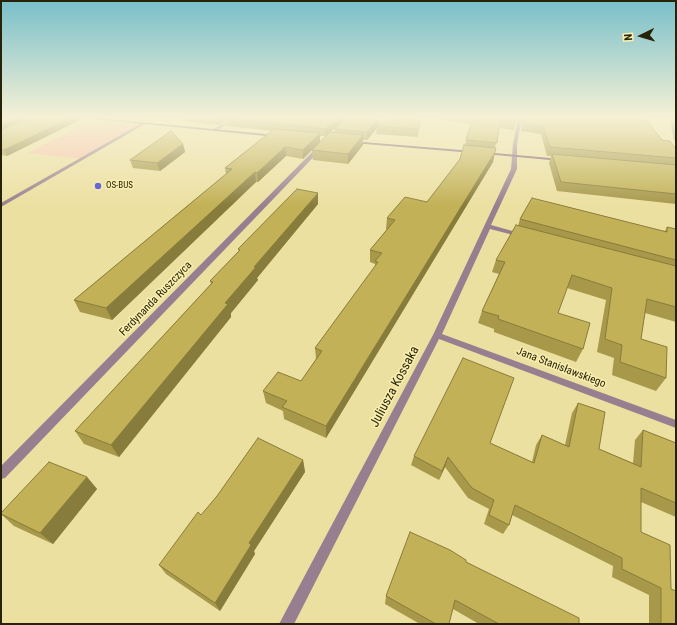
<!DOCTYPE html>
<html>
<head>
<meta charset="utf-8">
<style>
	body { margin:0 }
	#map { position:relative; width:677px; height:625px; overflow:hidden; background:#ece0a1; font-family:"Roboto Condensed",sans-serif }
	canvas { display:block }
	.frame { position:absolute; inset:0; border:2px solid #272309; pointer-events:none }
	.north { position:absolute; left:621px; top:16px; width:40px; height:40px; -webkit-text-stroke:3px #f9eeae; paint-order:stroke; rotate:265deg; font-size:11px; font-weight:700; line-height:16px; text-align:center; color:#272309 }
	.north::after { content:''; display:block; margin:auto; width:14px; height:18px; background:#272309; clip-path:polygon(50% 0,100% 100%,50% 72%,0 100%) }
</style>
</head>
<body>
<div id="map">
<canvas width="677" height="625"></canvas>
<div class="frame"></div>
<div class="north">N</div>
</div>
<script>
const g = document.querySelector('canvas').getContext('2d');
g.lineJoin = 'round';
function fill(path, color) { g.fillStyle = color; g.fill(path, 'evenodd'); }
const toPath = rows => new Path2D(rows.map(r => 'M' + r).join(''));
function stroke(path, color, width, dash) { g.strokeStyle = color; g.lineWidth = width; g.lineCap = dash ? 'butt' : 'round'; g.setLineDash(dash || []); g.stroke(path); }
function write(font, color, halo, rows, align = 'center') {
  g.font = font + ' "Roboto Condensed",sans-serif'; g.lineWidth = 3; g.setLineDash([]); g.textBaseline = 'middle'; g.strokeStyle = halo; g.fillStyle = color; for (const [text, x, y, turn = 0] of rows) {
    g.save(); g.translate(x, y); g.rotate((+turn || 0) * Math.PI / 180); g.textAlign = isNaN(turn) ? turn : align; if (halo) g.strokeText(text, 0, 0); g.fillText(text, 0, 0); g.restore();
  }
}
fill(toPath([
	[118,121,143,124,82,159,28,153,86,123]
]), '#fac1ae');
fill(toPath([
	[232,118,237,118,216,131,212,130,232,118],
	[349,118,353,118,329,141,5,478,1,479,1,466,325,139,349,118],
	[518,118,522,118,517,144,517,169,491,225,523,234,524,235,521,237,490,229,442,334,676,420,676,428,439,339,294,624,279,624,433,335,511,169,513,144,518,118],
	[669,118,673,118,676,131,676,141,674,140,669,118],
	[142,123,145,124,1,207,1,203,142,123]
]), '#977f8f');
fill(toPath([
	[83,118,99,118,276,135,278,136,276,137,83,118],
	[351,141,473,151,475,152,473,153,353,143,351,143,351,141],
	[483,152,561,159,563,160,561,161,485,154,483,154,483,152]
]), '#735268');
fill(toPath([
	[1,118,82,119,7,156,1,155],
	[179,118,346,118,346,119,330,132,335,133,335,129,379,124,420,118,418,137,376,134,377,128,367,140,363,140,363,145,348,164,313,160,312,150,303,159,286,156,258,182,256,182,112,320,80,312,74,300,226,174,225,168,272,131,227,126,226,120,218,125,183,121,183,118],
	[320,136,326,136,320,142],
	[430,118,517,118,514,130,499,128,495,148,495,152,493,162,326,438,284,419,283,411,266,403,263,391,301,381,316,359,315,348,375,267,375,264,370,262,370,250,387,230,386,229,387,218,427,202,460,159,465,145,471,124],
	[523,118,645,118,662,140,676,149,676,204,557,191,549,163,551,156,547,156,541,134,521,131],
	[183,144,185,152,160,171,133,168,130,160],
	[318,204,257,278,258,280,231,313,231,317,119,457,84,444,75,431,211,284,210,281,239,251,238,249],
	[520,219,665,231,667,227,676,229,676,322,645,313,641,339,666,378,656,391,612,375,614,358,597,352,606,300,567,288,558,313,583,349,576,362,494,332,494,329,478,323,482,311,499,274,492,272,496,260,518,226],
	[578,403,599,449,633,463,635,440,643,430,676,443,676,517,641,502,641,532,671,589,676,624,649,624,649,595,612,577,613,566,512,515,509,525,503,534,484,524,489,509,468,498,445,467,439,480,411,465,414,456,490,443,532,462,536,445,542,435,565,445,572,413],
	[303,460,305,472,254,551,255,554,220,611,166,574,159,565,201,515],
	[87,477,97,489,53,544,14,526,1,514],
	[466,562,579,624,479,624,453,609,449,624,420,624,385,604,386,596]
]), '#a7984a');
fill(toPath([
	[17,118,32,118,1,131,1,125],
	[71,118,82,118,82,119,7,156,4,150],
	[217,118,226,118,226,120,218,125],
	[338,118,346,118,346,119,326,136,325,129],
	[378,118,379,118,379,125,377,126,377,128,367,140,367,132],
	[320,133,320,142,303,159,303,150],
	[363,135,363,145,348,164,348,154],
	[183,144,185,152,160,171,157,163],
	[285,147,286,156,258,182,257,173],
	[495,152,493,162,326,438,326,426],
	[255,172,256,182,112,320,106,308],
	[318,193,318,204,257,278,258,280,231,313,231,317,119,457,111,445,254,267],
	[448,457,445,467,439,480,442,471],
	[303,460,305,472,254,551,255,554,220,611,215,603,249,543],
	[87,477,97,489,53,544,40,533]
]), '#887c3c');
const building = toPath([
	[1,118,17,118,1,125,1,118],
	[30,118,71,118,4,150,1,149,1,130,30,118],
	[227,118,338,118,325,129,227,118],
	[347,118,378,118,367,132,335,129,347,118],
	[388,118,420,118,419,129,377,126,388,118],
	[474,118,517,118,516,122,500,120,497,143,466,140,472,121,474,118],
	[524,118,645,118,662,140,670,141,676,149,676,158,550,147,543,126,523,123,524,118],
	[274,129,320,133,303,150,285,147,257,173,255,172,106,308,74,300,232,169,225,168,274,129],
	[171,131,183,144,157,163,130,160,171,131],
	[330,132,363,135,348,154,312,150,330,132],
	[464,145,496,148,495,152,326,426,282,407,287,401,263,391,278,372,301,381,322,351,315,348,378,262,375,261,382,253,370,250,395,220,387,218,405,197,427,202,460,159,464,145],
	[552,154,676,165,676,194,561,182,552,154],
	[297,189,318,193,254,267,256,267,225,303,228,304,111,445,75,431,213,282,210,281,240,250,238,249,297,189],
	[532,198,667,232,667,227,676,229,676,260,520,219,532,198],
	[516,225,676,266,676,307,647,299,641,339,667,347,666,378,620,362,622,345,605,339,612,288,572,275,558,313,590,323,583,349,498,319,499,316,482,311,505,262,496,260,516,225],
	[463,358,514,378,490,443,534,463,542,435,569,447,578,403,605,412,599,449,641,467,643,430,676,443,676,503,641,488,641,532,670,545,671,589,676,591,676,624,661,624,661,588,622,569,622,558,515,505,509,525,489,515,494,500,472,488,448,457,442,471,414,456,463,358],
	[258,438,303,460,249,543,251,545,215,603,159,565,198,512,201,515,217,496,258,438],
	[49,462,87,477,40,533,1,514,1,513,49,462],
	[410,532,450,550,466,560,466,562,579,618,579,624,499,624,455,600,449,624,436,624,386,596,410,532]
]);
fill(building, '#c2b156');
stroke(building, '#887c3c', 1);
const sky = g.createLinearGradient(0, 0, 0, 206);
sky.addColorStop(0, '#78bfca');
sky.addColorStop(0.57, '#f6f1d5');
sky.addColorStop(1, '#f6f1d500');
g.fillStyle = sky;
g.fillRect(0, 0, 677, 206);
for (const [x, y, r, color] of [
	[98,186,4,"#6565de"]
]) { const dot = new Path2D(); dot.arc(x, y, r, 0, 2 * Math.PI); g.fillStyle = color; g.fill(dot); stroke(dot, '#f9eeae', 1.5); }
write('9px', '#272309', '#f9eeae', [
	["OS-BUS",106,186]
], 'left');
write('11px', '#272309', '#f9eeae', [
	["Ferdynanda Ruszczyca",156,299,-46],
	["Jana Stanisławskiego",561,368,21]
]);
write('13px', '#272309', '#f9eeae', [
	["Juliusza Kossaka",395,387,-62]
]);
</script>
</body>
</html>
